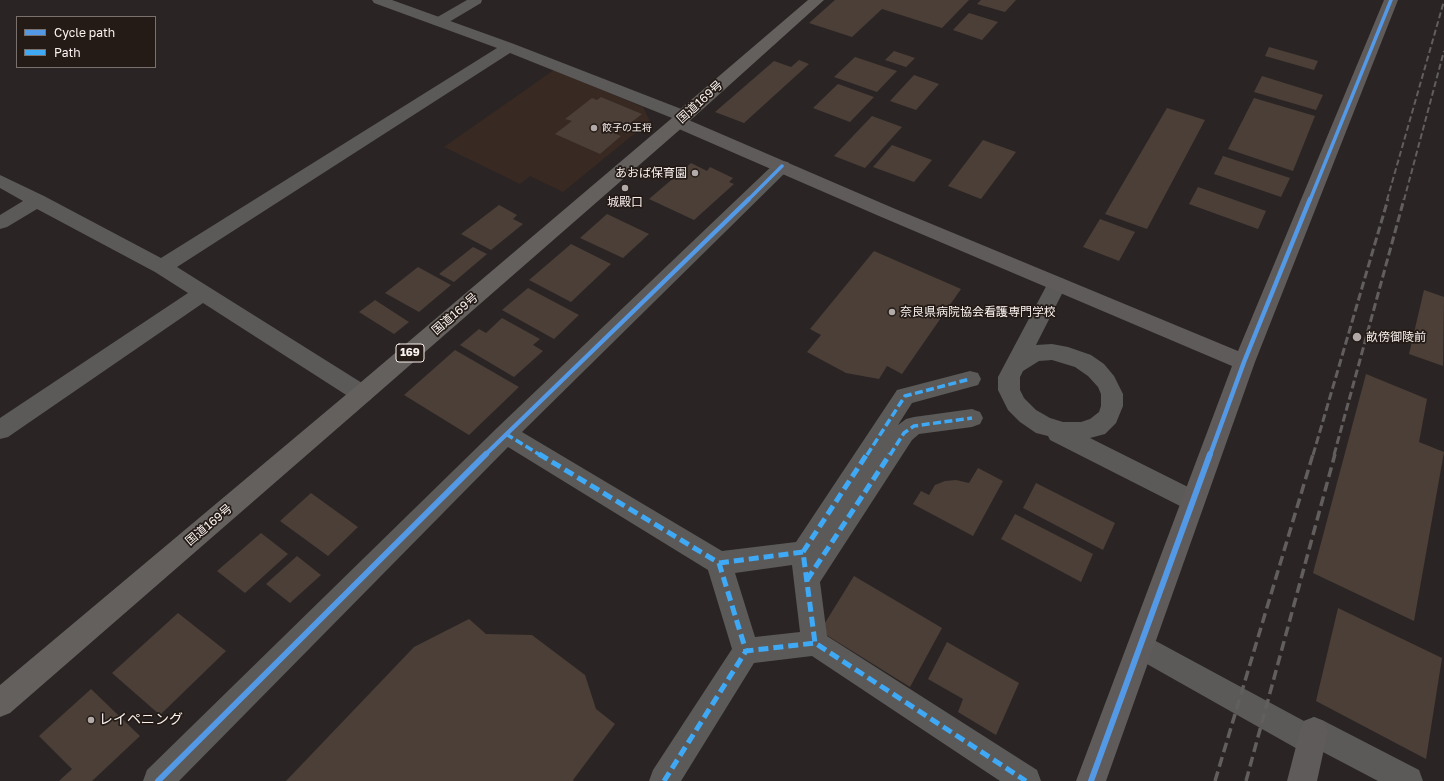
<!DOCTYPE html>
<html>
<head>
<meta charset="utf-8">
<style>
	body { margin:0 }
	#map { position:relative; width:1444px; height:781px; overflow:hidden; background:#2a2524; font-family:"Golos Text",sans-serif }
	canvas { display:block }
	.legend { position:absolute; left:16px; top:16px; width:140px; height:52px; box-sizing:border-box; background:#241b16; border:1px solid #79716d; margin:0; padding:5px 7px; list-style:none; font-size:12px; color:#f9f2ef }
	.legend li { display:flex; align-items:center; gap:8px; height:20px }
	.legend b { width:20px; border:1px solid #79716d }
</style>
</head>
<body>
<div id="map">
<canvas width="1444" height="781"></canvas>
<ul class="legend">
<li><b style="height:5px;background:#5399e6"></b>Cycle path</li>
<li><b style="height:5px;background:#3fa9f5"></b>Path</li>
</ul>
</div>
<script>
const g = document.querySelector('canvas').getContext('2d');
g.lineJoin = 'round';
function fill(path, color) { g.fillStyle = color; g.fill(path, 'evenodd'); }
const toPath = rows => new Path2D(rows.map(r => 'M' + r).join(''));
function stroke(path, color, width, dash) { g.strokeStyle = color; g.lineWidth = width; g.lineCap = dash ? 'butt' : 'round'; g.setLineDash(dash || []); g.stroke(path); }
function write(font, color, halo, rows, align = 'center') {
  g.font = font + ' "Golos Text","Noto Sans JP",sans-serif'; g.lineWidth = 3.5; g.setLineDash([]); g.textBaseline = 'middle'; g.strokeStyle = halo; g.fillStyle = color; for (const [text, x, y, turn = 0] of rows) {
    g.save(); g.translate(x, y); g.rotate((+turn || 0) * Math.PI / 180); g.textAlign = isNaN(turn) ? turn : align; if (halo) g.strokeText(text, 0, 0); g.fillText(text, 0, 0); g.restore();
  }
}
fill(toPath([
	[554,70,643,107,650,121,563,192,530,176,520,184,444,147]
]), '#382922');
fill(toPath([
	[835,0,969,0,942,28,882,9,852,37,809,23],
	[981,0,1016,0,1005,12,977,4],
	[969,13,998,22,982,40,953,30],
	[1269,47,1318,61,1314,70,1265,56],
	[894,51,915,58,906,67,885,60],
	[855,57,897,71,877,92,834,77],
	[799,60,809,64,744,123,715,112,774,61,791,67],
	[914,75,939,84,916,110,890,101],
	[1262,76,1323,95,1316,110,1254,92],
	[838,84,874,97,850,122,813,108],
	[601,97,642,114,616,134,621,136,600,154,555,134,572,121,565,119,592,98,597,100],
	[1254,98,1315,116,1293,171,1228,149],
	[1167,108,1205,120,1147,229,1105,214],
	[872,116,902,127,865,168,834,156],
	[983,140,1016,152,981,199,948,186],
	[892,145,932,160,914,182,873,167],
	[1223,156,1290,178,1281,197,1214,174],
	[691,163,707,171,710,167,733,178,729,182,734,184,694,220,649,199],
	[1198,187,1266,211,1258,229,1189,204],
	[499,205,517,215,513,219,523,224,491,250,461,234],
	[607,214,649,234,623,258,580,238],
	[1100,219,1135,232,1119,261,1083,247],
	[571,244,611,264,571,302,529,280],
	[473,247,487,254,454,282,439,274],
	[874,251,961,289,902,374,887,366,879,379,846,373,807,352,821,335,810,329],
	[418,267,451,285,419,312,385,293],
	[528,288,579,315,554,339,502,310],
	[1424,290,1444,297,1443,366,1409,354],
	[375,300,409,322,394,334,359,312],
	[502,318,540,339,533,345,543,351,514,377,460,345,479,329,486,333],
	[455,350,519,387,469,435,404,395],
	[1366,374,1427,399,1419,442,1444,452,1414,621,1313,573],
	[978,468,1003,481,973,536,913,504,921,491,929,495,935,485,945,481,956,480,969,483],
	[1036,483,1115,523,1103,550,1023,508],
	[311,493,358,527,328,556,280,521],
	[1015,514,1093,554,1081,582,1001,539],
	[261,533,288,554,245,593,217,571],
	[297,556,321,575,290,603,266,584],
	[854,576,942,628,910,687,820,631],
	[1338,608,1442,658,1426,759,1316,701],
	[178,613,226,651,160,715,112,673],
	[469,619,486,634,532,635,585,675,596,709,615,724,573,780,574,781,286,781,414,647],
	[947,642,1019,683,996,735,958,712,963,699,928,679],
	[91,689,140,736,92,781,59,781,72,769,39,736]
]), '#4c3f37');
fill(toPath([
	[467,0,482,0,481,3,444,25,434,25,432,22,434,19,467,0]
]), '#5b5a59');
fill(toPath([
	[372,0,392,0,514,44,689,112,691,116,689,120,683,121,677,120,510,53,177,267,370,388,373,394,370,400,362,403,354,400,203,303,8,437,0,439,0,418,188,293,155,272,37,209,7,227,0,229,0,215,23,201,0,188,0,175,44,196,161,258,497,48,374,3,372,0],
	[782,161,788,162,791,166,788,170,522,432,722,551,796,542,897,390,970,371,978,373,981,379,978,385,912,403,898,425,906,419,914,417,972,409,980,412,983,418,980,424,972,427,919,434,912,440,820,582,827,636,1037,770,1041,781,1000,781,812,656,754,663,681,781,649,781,653,770,732,649,708,570,508,447,179,781,143,781,147,770,498,427,776,162,782,161],
	[792,565,800,632,755,637,735,573,792,565],
	[1057,277,1064,279,1067,284,1036,345,1052,344,1068,347,1091,355,1104,364,1114,376,1123,394,1123,406,1116,423,1105,434,1090,438,1202,494,1205,501,1202,508,1193,511,1184,508,1050,440,1048,436,1036,433,1020,422,1008,410,998,390,998,377,1050,279,1057,277],
	[1052,360,1075,367,1088,376,1098,387,1101,394,1101,406,1099,412,1090,419,1081,422,1063,422,1050,418,1036,410,1024,398,1020,390,1020,377,1023,371,1039,361,1052,360],
	[1141,633,1304,721,1314,717,1324,721,1419,770,1423,781,1378,781,1321,751,1311,756,1301,751,1131,655,1127,646,1131,637,1141,633]
]), '#5b5a59');
fill(toPath([
	[1384,0,1398,0,1255,362,1106,781,1076,781,1232,366,879,216,672,126,670,122,672,118,678,117,684,118,893,208,1238,351,1384,0],
	[1314,717,1324,721,1328,731,1317,781,1287,781,1300,731,1304,721,1314,717]
]), '#5e5b5a');
fill(toPath([
	[808,0,824,0,684,126,370,400,10,713,0,717,0,685,354,388,672,118,677,112,808,0]
]), '#63605e');
stroke(toPath([
	[1387,200,1444,1],
	[1404,200,1444,51]
]), '#615e5d', 2, [6, 3]);
stroke(toPath([
	[1313,455,1388,199],
	[1334,455,1404,199]
]), '#615e5d', 3, [8, 3.5]);
stroke(toPath([
	[1215,781,1313,454],
	[1246,781,1335,454]
]), '#615e5d', 3.5, [10, 5]);
stroke(toPath([
	[506,434,540,455],
	[867,455,905,396,970,379],
	[890,455,904,433,914,426,972,418]
]), '#3fa9f5', 3.5, [8, 3.5]);
stroke(toPath([
	[539,454,719,563,746,651,815,643,1026,781],
	[803,552,867,454],
	[719,563,803,552,815,643],
	[807,580,890,454],
	[664,781,746,651]
]), '#3fa9f5', 5, [10, 5]);
stroke(toPath([
	[748,200,782,166],
	[1310,200,1391,0]
]), '#5399e6', 3.5);
stroke(toPath([
	[485,455,749,199],
	[1210,455,1244,362,1310,199]
]), '#5399e6', 4.5);
stroke(toPath([
	[158,781,486,454],
	[1091,781,1210,454]
]), '#5399e6', 6);
for (const [x, y, r, color] of [
	[594,128,4,"#b1aaa8"],
	[695,173,4,"#b1aaa8"],
	[625,188,4,"#b1aaa8"],
	[892,312,4,"#b1aaa8"],
	[1357,337,5,"#b1aaa8"],
	[91,720,4,"#b1aaa8"]
]) { const dot = new Path2D(); dot.arc(x, y, r, 0, 2 * Math.PI); g.fillStyle = color; g.fill(dot); stroke(dot, '#241b16', 1.5); }
write('10px', '#f9f2ef', '#241b16', [
	["餃子の王将",602,128]
], 'left');
for (const [x, y, w] of [
	[410,353,28]
]) { const box = new Path2D(); box.roundRect(x - w / 2, y - 9, w, 18, 3); g.fillStyle = '#241b16'; g.fill(box); stroke(box, '#f9f2ef', 1); }
write('bold 11px', '#f9f2ef', null, [
	["169",410,353]
]);
write('12px', '#f9f2ef', '#241b16', [
	["国道169号",700,102,-42],
	["国道169号",455,314,-41],
	["国道169号",209,525,-40]
]);
write('12px', '#f9f2ef', '#241b16', [
	["あおば保育園",687,173,"right"],
	["城殿口",625,202,"center"],
	["奈良県病院協会看護専門学校",900,312],
	["畝傍御陵前",1366,337]
], 'left');
write('14px', '#f9f2ef', '#241b16', [
	["レイペニング",99,720]
], 'left');
</script>
</body>
</html>
